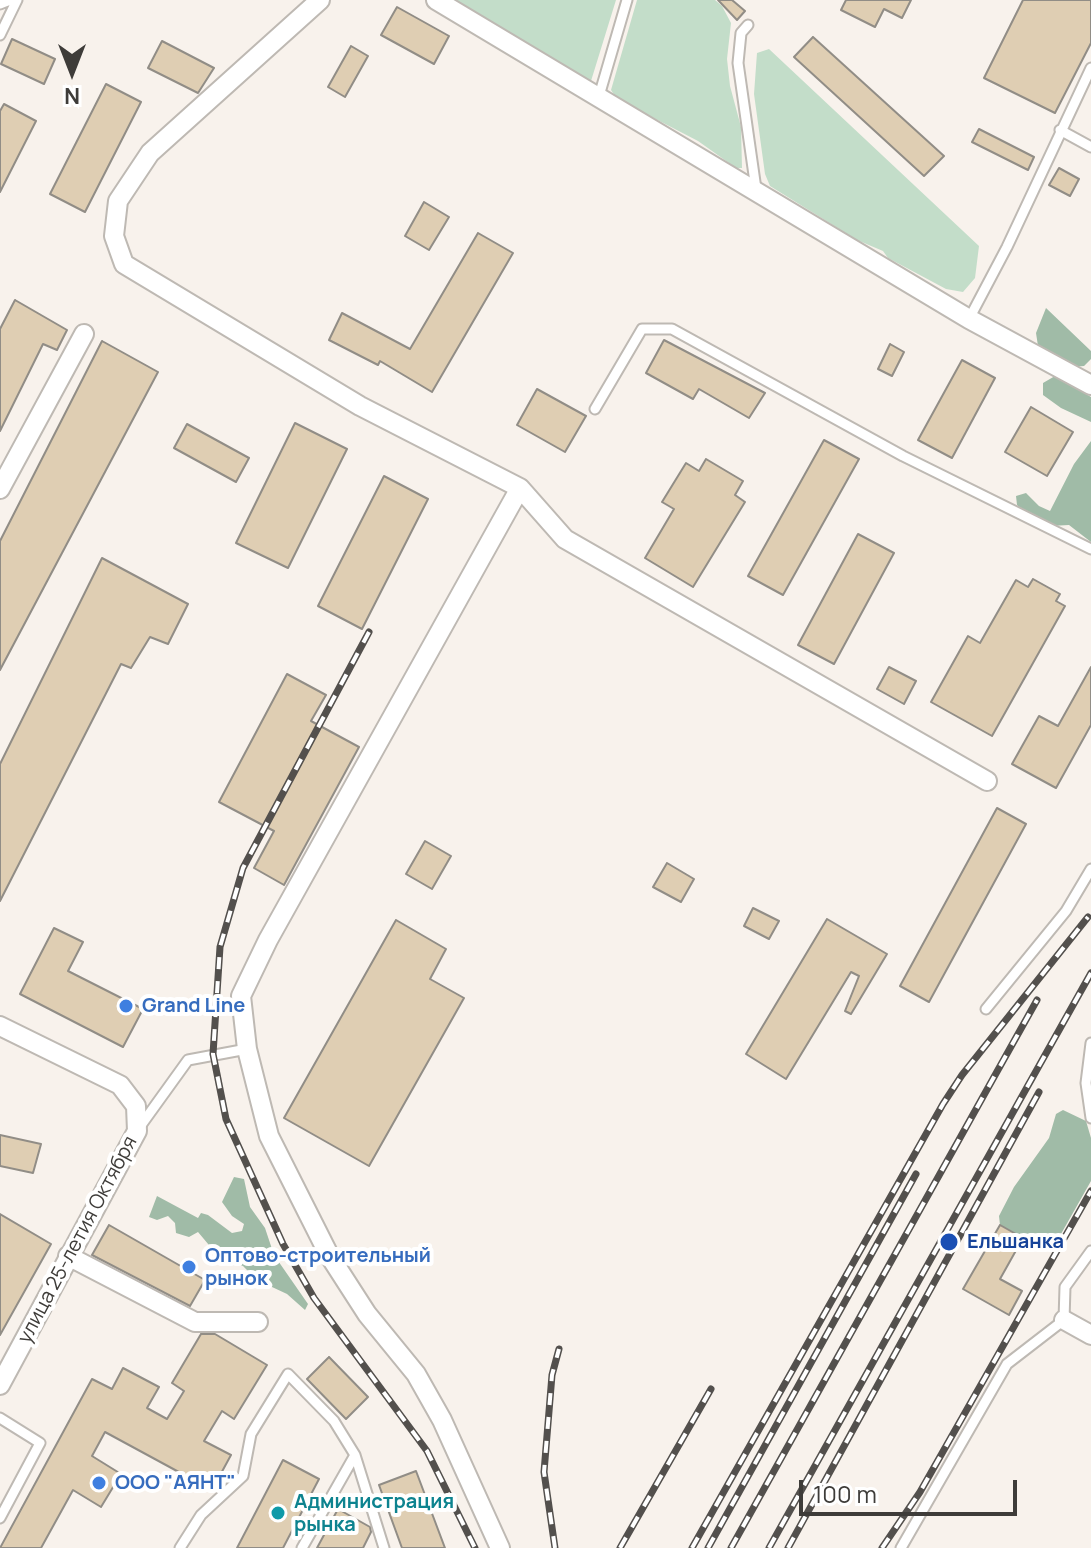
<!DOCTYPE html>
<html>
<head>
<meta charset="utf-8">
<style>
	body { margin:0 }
	#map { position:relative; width:1091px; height:1548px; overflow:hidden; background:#f8f2ec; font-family:Manrope,sans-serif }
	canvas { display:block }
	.north { position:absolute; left:32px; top:32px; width:80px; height:80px; -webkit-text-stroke:6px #fff; paint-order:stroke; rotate:180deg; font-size:22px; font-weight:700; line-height:32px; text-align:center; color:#3e3c39 }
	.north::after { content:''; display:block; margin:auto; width:28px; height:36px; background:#3e3c39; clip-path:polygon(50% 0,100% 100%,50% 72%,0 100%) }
	.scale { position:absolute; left:799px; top:1480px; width:218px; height:36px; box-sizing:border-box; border:4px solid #3e3c39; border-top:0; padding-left:10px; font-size:24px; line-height:28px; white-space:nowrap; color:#3e3c39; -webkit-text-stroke:6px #fff; paint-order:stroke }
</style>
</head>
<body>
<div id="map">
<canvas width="1091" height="1548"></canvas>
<div class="north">N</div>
<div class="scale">100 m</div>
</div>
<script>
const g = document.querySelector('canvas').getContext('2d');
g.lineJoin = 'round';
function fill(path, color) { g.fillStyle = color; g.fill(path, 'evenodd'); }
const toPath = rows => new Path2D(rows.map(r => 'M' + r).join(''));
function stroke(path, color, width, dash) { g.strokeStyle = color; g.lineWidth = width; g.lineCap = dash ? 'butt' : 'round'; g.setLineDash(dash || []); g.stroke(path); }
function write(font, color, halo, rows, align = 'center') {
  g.font = font + ' Manrope,sans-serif'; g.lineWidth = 8; g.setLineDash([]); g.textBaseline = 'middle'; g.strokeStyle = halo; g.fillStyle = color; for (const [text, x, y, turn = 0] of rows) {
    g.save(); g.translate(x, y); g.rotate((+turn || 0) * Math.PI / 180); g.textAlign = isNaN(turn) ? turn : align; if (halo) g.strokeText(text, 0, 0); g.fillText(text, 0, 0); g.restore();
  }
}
fill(toPath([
	[451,0,616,0,591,81],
	[637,0,715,0,722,6,731,23,727,59,730,86,741,127,742,168,736,168,698,141,617,99,611,90],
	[769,49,979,246,975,278,963,292,946,289,888,258,883,251,857,240,770,186,765,174,754,94,757,53]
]), '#c3ddc9');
fill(toPath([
	[1046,308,1091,351,1091,359,1084,366,1072,367,1038,346,1036,333],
	[1055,376,1091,397,1091,422,1061,408,1043,395,1043,383],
	[1091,441,1091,542,1069,525,1050,526,1023,511,1017,505,1016,496,1026,493,1039,506,1050,511,1074,464],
	[1063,1110,1086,1121,1091,1138,1091,1181,1057,1241,1043,1250,1000,1225,999,1216,1014,1187,1049,1138,1056,1114],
	[234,1177,244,1179,250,1207,265,1228,274,1255,308,1304,305,1310,287,1294,257,1280,243,1266,219,1257,198,1232,189,1237,176,1233,175,1223,168,1216,157,1220,149,1217,157,1196,198,1218,201,1213,208,1215,232,1233,242,1231,244,1224,232,1216,222,1202]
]), '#a0bba7');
const building = toPath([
	[718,0,732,0,745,11,737,20,718,0],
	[846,0,911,0,902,18,884,9,875,27,841,10,846,0],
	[1023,0,1091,0,1091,43,1055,113,984,78,1023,0],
	[397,7,449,36,434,64,381,35,397,7],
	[813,37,944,156,924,176,794,57,813,37],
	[12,39,55,59,44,84,1,64,12,39],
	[162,41,214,68,198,93,148,68,162,41],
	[351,46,368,56,345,97,328,87,351,46],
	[106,84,141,102,85,212,50,194,106,84],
	[4,104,36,121,0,192,0,111,4,104],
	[979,129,1034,157,1028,170,972,142,979,129],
	[1059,168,1079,179,1070,196,1049,185,1059,168],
	[424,202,449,217,429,250,405,236,424,202],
	[478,233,513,253,432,392,380,361,378,365,329,340,342,313,410,349,478,233],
	[15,300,67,330,57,350,43,344,0,431,0,329,15,300],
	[664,340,765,393,749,418,699,389,693,399,646,373,664,340],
	[102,341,158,372,0,670,0,541,102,341],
	[890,344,904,352,892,376,878,369,890,344],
	[962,360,995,378,952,458,918,440,962,360],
	[537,389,586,416,565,452,517,425,537,389],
	[1031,407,1073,432,1047,476,1005,452,1031,407],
	[295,423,347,449,288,568,236,543,295,423],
	[187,424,249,458,236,482,174,448,187,424],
	[824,440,859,459,783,595,748,576,824,440],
	[706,459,743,481,735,495,745,502,693,587,645,558,674,509,662,502,686,463,699,471,706,459],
	[384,476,428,499,362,629,318,606,384,476],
	[858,534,894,553,834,664,798,645,858,534],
	[102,558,188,604,168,644,150,637,131,668,121,664,0,901,0,764,102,558],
	[1033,579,1060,594,1056,601,1065,606,992,736,931,702,968,636,980,643,1016,580,1028,587,1033,579],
	[889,667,916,681,904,704,877,689,889,667],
	[1091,667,1091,725,1056,788,1012,764,1039,716,1058,726,1091,667],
	[287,674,326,695,311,721,359,747,284,885,254,868,274,831,219,802,287,674],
	[997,808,1026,824,929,1002,900,986,997,808],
	[425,841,451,856,432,889,406,874,425,841],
	[667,863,694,879,681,902,653,887,667,863],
	[753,908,779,921,769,939,744,926,753,908],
	[827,919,887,954,851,1014,845,1011,859,976,851,972,786,1079,746,1054,827,919],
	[396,920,446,949,430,979,464,998,369,1166,284,1118,396,920],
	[54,928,83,942,68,971,143,1009,123,1047,20,994,54,928],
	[0,1135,41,1144,33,1173,0,1166,0,1135],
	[0,1214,51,1244,0,1335,0,1214],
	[109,1225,205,1280,190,1306,92,1255,109,1225],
	[1000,1225,1023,1238,1000,1279,1022,1291,1009,1315,963,1289,1000,1225],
	[201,1334,215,1334,267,1365,234,1419,222,1411,204,1441,231,1455,212,1490,105,1432,92,1456,121,1474,101,1507,73,1490,41,1548,0,1548,92,1379,112,1389,123,1368,159,1387,147,1408,167,1419,184,1391,172,1383,201,1334],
	[329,1357,368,1397,346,1419,307,1379,329,1357],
	[283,1460,319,1479,283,1548,237,1548,283,1460],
	[416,1471,445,1548,402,1548,379,1485,416,1471],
	[338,1509,370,1527,371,1532,363,1548,317,1548,338,1509]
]);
fill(building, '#dfceb3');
stroke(building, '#918d86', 2);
const lane = toPath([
	[0,4,10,0],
	[748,25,741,33,738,63,756,189],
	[0,35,17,0],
	[599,96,627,0],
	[1060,130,1091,147],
	[969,319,1007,247,1091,68],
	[595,409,642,329,672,329,903,456,1091,549],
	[986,1009,1066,911,1091,869],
	[1091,1043,1086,1083,1091,1118],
	[139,1128,188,1060,247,1049],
	[0,1418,40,1443,0,1518],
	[180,1548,201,1515,243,1476,251,1434,288,1374,334,1421,355,1455,384,1548],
	[302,1548,355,1455],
	[901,1548,1007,1364,1064,1320,1065,1287,1091,1251]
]);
const street = toPath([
	[320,0,150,153,118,201,114,236,124,264,360,406,520,488,565,539,987,781],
	[436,0,969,319,1091,385],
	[0,489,84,334],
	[0,1026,120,1085,136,1106,137,1131,0,1385],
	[68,1256,195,1322,258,1322],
	[1064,1320,1091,1335],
	[500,1548,442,1420,416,1374,367,1314,329,1255,269,1136,247,1049,241,996,268,940,520,488]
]);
stroke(lane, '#beb9b3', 13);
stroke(street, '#beb9b3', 22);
stroke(lane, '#fff', 9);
stroke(street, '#fff', 18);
const rail = toPath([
	[369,632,243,868,220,947,213,1054,226,1119,283,1244,314,1298,427,1451,475,1548],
	[555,1548,544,1472,552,1375,559,1349],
	[620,1548,711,1389],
	[692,1548,943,1104,962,1075,1088,917],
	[708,1548,916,1174],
	[731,1548,1037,1000],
	[769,1548,1091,973],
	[788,1548,1039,1092],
	[882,1548,920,1492,1091,1191]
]);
stroke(rail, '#53504d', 7);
stroke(rail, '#fff', 4, [12]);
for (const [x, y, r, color] of [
	[126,1006,8,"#3f7fe0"],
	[949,1242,10,"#1a4fb4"],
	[189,1267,8,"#3f7fe0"],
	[99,1483,8,"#3f7fe0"],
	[278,1513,8,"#0f9aa8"]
]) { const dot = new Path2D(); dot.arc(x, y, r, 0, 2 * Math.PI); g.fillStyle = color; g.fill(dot); stroke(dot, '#fff', 3); }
write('bold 20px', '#366cbe', '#fff', [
	["Grand Line",142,1006],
	["Оптово-строительный",205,1256],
	["рынок",205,1279],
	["ООО \"АЯНТ\"",115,1483]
], 'left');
write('20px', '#3e3c39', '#fff', [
	["улица 25-летия Октября",78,1240,-62]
]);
write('bold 20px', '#164399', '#fff', [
	["Ельшанка",967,1242]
], 'left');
write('bold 20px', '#0d838f', '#fff', [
	["Администрация",294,1502],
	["рынка",294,1525]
], 'left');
</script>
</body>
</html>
